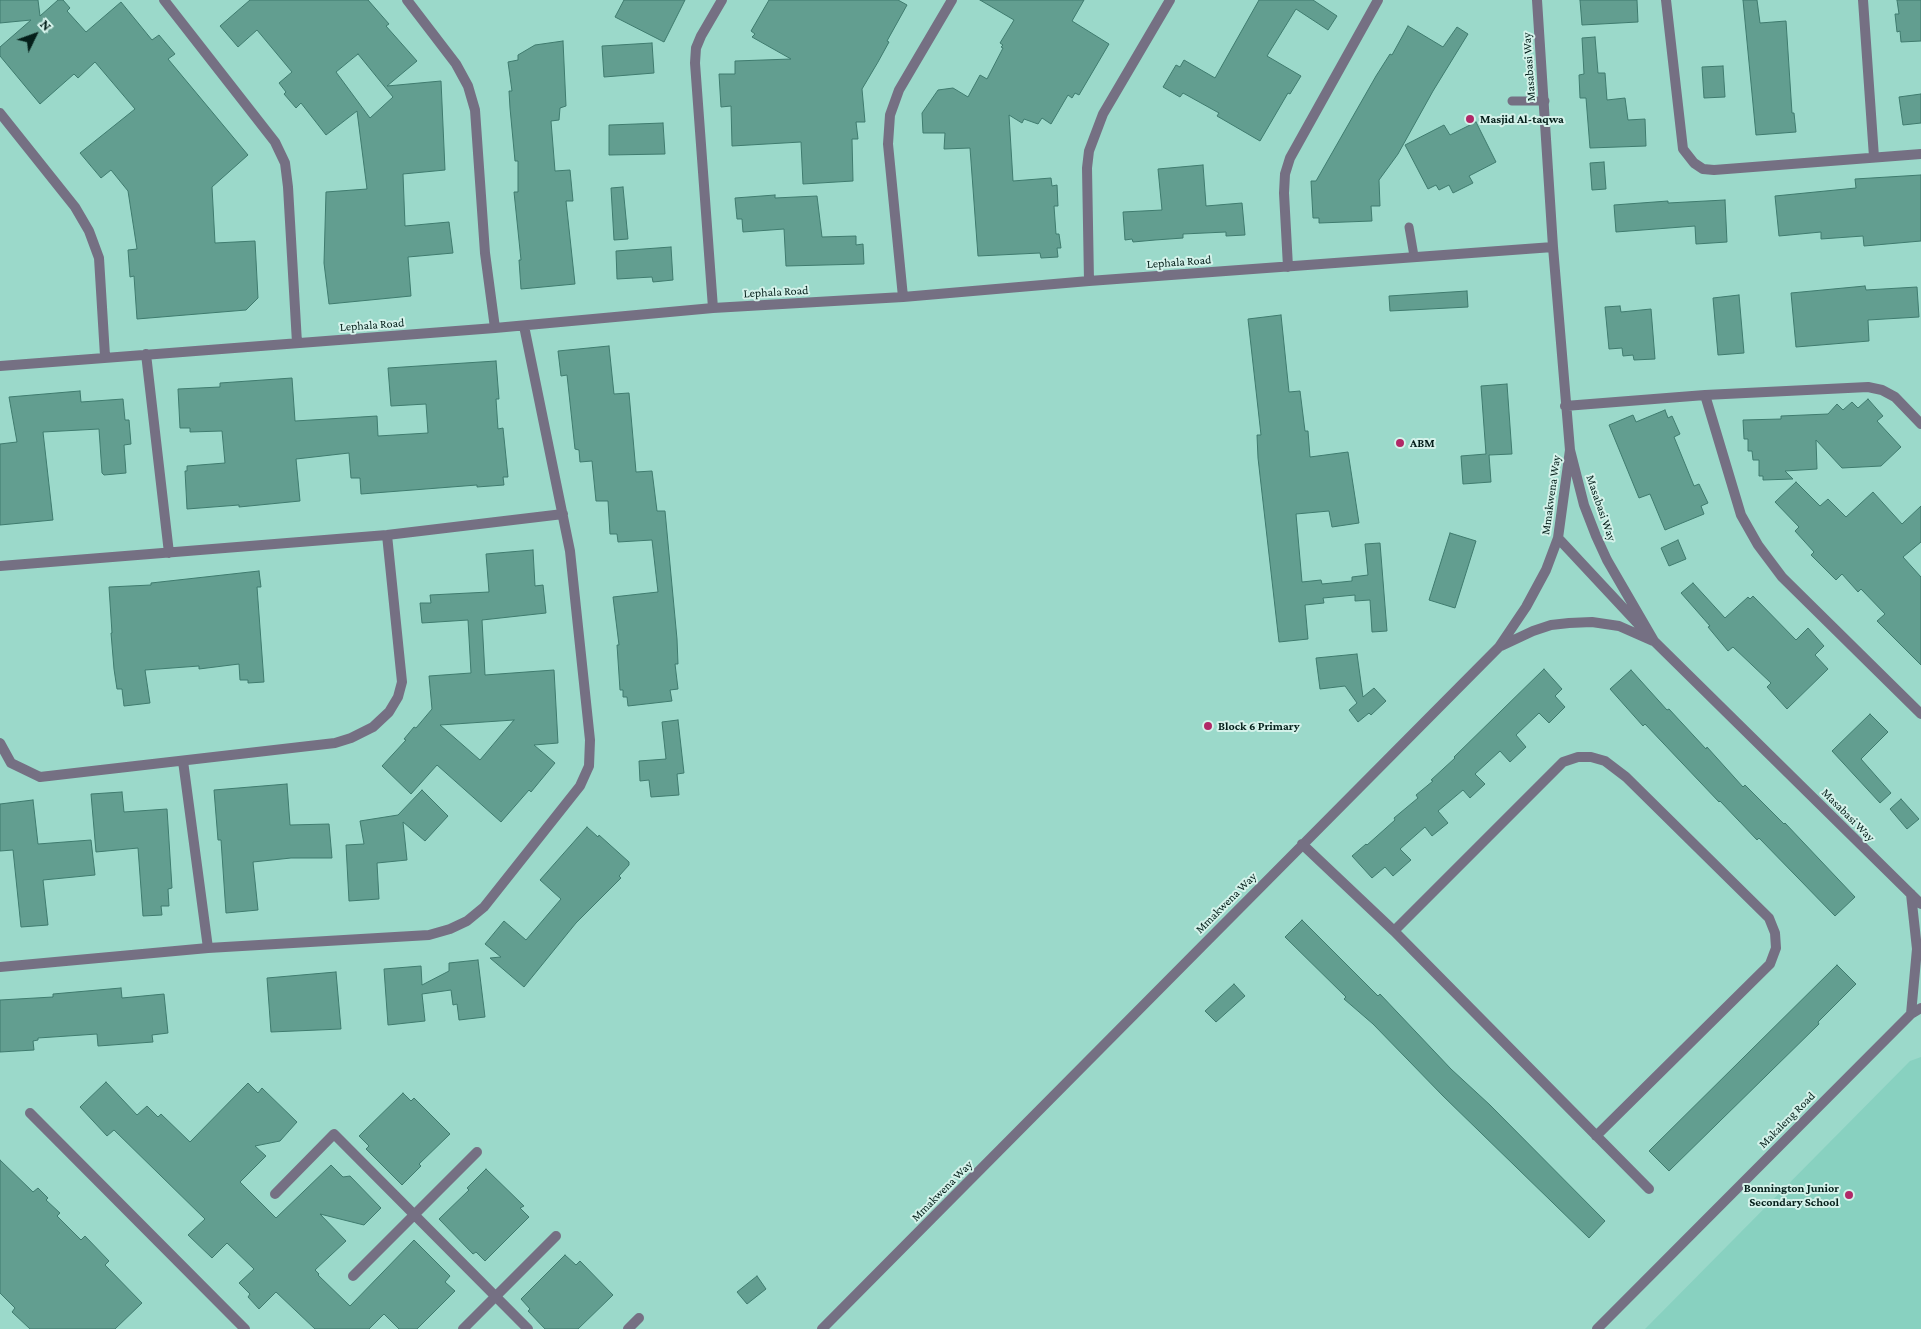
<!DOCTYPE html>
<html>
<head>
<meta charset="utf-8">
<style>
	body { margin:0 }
	#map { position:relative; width:1921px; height:1329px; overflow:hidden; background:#9bd9ca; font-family:"Crimson Pro",serif }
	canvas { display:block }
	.north { position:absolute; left:10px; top:10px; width:50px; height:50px; -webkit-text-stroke:4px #d4f2ea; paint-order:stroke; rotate:48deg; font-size:14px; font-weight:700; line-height:20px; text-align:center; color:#051f1a }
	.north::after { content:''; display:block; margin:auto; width:18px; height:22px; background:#051f1a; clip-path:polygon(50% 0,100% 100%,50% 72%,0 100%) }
</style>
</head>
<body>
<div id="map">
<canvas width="1921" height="1329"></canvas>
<div class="north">N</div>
</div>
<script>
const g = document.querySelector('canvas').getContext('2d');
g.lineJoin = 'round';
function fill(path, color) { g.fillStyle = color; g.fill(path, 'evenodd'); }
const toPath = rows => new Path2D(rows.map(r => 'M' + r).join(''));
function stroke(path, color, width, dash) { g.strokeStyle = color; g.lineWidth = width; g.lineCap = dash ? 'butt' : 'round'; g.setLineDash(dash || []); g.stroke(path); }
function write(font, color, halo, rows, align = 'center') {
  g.font = font + ' "Crimson Pro",serif'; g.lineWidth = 4; g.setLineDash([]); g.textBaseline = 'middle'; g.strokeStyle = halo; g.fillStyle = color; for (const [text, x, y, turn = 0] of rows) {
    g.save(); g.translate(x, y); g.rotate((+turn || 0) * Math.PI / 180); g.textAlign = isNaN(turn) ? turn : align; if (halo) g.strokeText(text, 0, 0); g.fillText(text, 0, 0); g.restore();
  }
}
fill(toPath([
	[1921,1057,1921,1329,1645,1329,1910,1061]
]), '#88d1c0');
const building = toPath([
	[0,0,38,0,40,16,58,0,63,0,70,8,67,11,86,32,121,2,152,40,159,35,175,54,168,59,248,155,212,187,215,243,255,241,258,298,246,310,137,319,134,276,130,277,128,250,137,249,128,191,111,170,101,178,80,153,135,109,95,62,78,78,74,74,40,104,0,56,0,47,31,20,0,23,0,0],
	[250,0,368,0,389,24,386,26,417,61,387,86,441,81,445,170,403,174,405,226,449,222,453,253,408,257,411,296,329,304,324,263,326,192,367,189,357,111,326,135,301,103,296,108,284,94,286,92,279,83,292,72,257,30,238,47,220,26,250,0],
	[358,54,393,97,370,118,336,72,358,54],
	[624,0,685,0,664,42,615,17,624,0],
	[769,0,898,0,907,5,887,41,889,42,878,62,862,89,865,122,856,122,858,139,852,139,853,181,803,184,801,142,732,146,731,106,721,107,719,74,735,74,735,61,791,59,752,37,755,34,751,31,769,0],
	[980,0,1084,0,1072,21,1109,44,1079,95,1075,93,1072,98,1068,95,1051,124,1042,118,1038,124,1024,119,1022,123,1009,115,1013,181,1051,178,1052,186,1057,185,1058,206,1054,206,1056,234,1059,234,1061,248,1057,248,1058,257,1041,258,1040,253,978,256,970,148,944,149,945,133,923,133,922,113,938,90,953,88,968,97,980,75,987,79,1003,48,1001,47,1003,45,1000,43,1014,20,980,0],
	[1259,0,1313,0,1337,16,1328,30,1296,9,1267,56,1301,76,1290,94,1288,93,1260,141,1217,116,1219,113,1183,93,1180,97,1163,87,1176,65,1180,67,1184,60,1215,78,1259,0],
	[1580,0,1637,0,1638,22,1582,25,1580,0],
	[1743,0,1757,0,1760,23,1786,21,1792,113,1794,113,1796,132,1756,135,1743,0],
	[1897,0,1921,0,1921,41,1901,42,1900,31,1897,32,1895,14,1899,14,1897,0],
	[1408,26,1443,47,1457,27,1468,34,1433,91,1398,154,1379,180,1380,206,1371,206,1372,221,1319,223,1319,218,1313,218,1311,181,1316,181,1376,76,1390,54,1392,55,1408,26],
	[1595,37,1598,73,1605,73,1607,100,1625,98,1628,120,1645,119,1646,146,1590,148,1586,98,1580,98,1579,75,1584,74,1582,38,1595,37],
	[563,41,566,106,560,108,559,120,551,121,555,171,570,170,573,201,566,201,575,284,521,289,519,260,521,260,514,192,518,192,518,161,515,161,510,108,509,91,512,91,508,62,518,60,518,55,535,45,563,41],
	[652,43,654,73,604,77,602,46,652,43],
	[1723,66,1725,97,1704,98,1702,67,1723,66],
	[1921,94,1921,123,1903,125,1899,97,1921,94],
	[1476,122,1496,162,1469,176,1473,183,1453,193,1449,185,1439,190,1436,185,1428,189,1405,145,1444,125,1450,135,1476,122],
	[663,123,665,154,609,155,609,125,663,123],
	[1604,162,1606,189,1592,190,1590,163,1604,162],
	[1203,165,1206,206,1242,203,1245,235,1226,236,1226,232,1183,234,1183,238,1155,240,1133,242,1132,239,1125,240,1123,212,1162,210,1158,169,1203,165],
	[1921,175,1921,241,1864,246,1863,236,1821,239,1821,232,1779,236,1775,196,1856,188,1855,179,1921,175],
	[623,187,628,239,614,240,611,188,623,187],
	[775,195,775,198,817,196,822,237,856,236,856,245,863,244,864,264,786,266,784,229,743,232,742,219,737,219,735,198,775,195],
	[1725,200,1727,242,1696,244,1695,226,1616,232,1614,205,1668,201,1668,203,1725,200],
	[671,247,673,280,653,282,652,277,617,279,616,251,671,247],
	[1865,286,1866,290,1917,287,1919,317,1868,320,1869,341,1796,347,1791,293,1865,286],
	[1467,291,1468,307,1390,311,1389,296,1467,291],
	[1739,295,1744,353,1718,355,1713,298,1739,295],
	[1620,306,1621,312,1651,309,1655,359,1634,360,1633,355,1623,356,1622,348,1609,349,1605,307,1620,306],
	[1281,315,1289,392,1300,391,1305,431,1308,431,1310,457,1348,452,1359,523,1332,527,1329,511,1296,514,1302,582,1321,580,1322,584,1352,581,1352,577,1368,575,1365,544,1380,543,1387,631,1372,632,1370,600,1355,601,1355,595,1323,598,1324,603,1305,605,1308,639,1279,642,1258,458,1257,435,1261,435,1248,319,1281,315],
	[609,346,614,394,629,393,636,472,652,471,657,511,665,511,677,639,678,664,675,664,678,689,670,690,672,701,628,706,627,697,623,697,623,690,620,690,617,645,619,645,613,597,658,592,652,540,618,542,617,534,610,534,608,501,596,501,592,461,580,462,579,450,575,449,567,375,561,376,558,351,609,346],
	[496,361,499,399,496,399,498,429,503,428,508,477,503,477,504,485,477,487,477,485,361,494,360,478,351,478,349,453,296,459,300,501,239,507,239,505,187,509,185,471,187,471,187,466,225,463,222,431,190,432,190,428,180,428,178,389,220,387,220,383,292,378,295,421,377,416,378,436,428,433,426,404,391,406,388,368,496,361],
	[1507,384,1512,454,1489,455,1491,482,1463,484,1461,456,1486,454,1481,386,1507,384],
	[80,391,81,402,123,399,125,420,129,420,131,444,124,445,126,473,104,475,102,473,99,429,43,432,53,520,0,525,0,444,17,442,9,397,80,391],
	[1868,399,1883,416,1877,421,1901,447,1881,466,1842,468,1816,440,1817,469,1785,471,1793,479,1763,480,1763,476,1759,476,1759,460,1753,460,1752,451,1748,451,1748,439,1744,439,1743,420,1781,419,1781,416,1828,414,1837,404,1843,410,1852,402,1858,408,1868,399],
	[1665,410,1668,418,1672,416,1680,434,1674,437,1694,486,1699,484,1708,503,1701,506,1704,514,1665,530,1650,494,1639,498,1609,425,1633,415,1636,422,1665,410],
	[1796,482,1820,506,1828,499,1846,517,1873,492,1902,524,1921,506,1921,542,1903,557,1921,577,1921,665,1877,621,1885,614,1861,589,1858,592,1842,574,1836,580,1811,555,1814,552,1795,531,1799,527,1775,502,1796,482],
	[1450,533,1476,541,1455,608,1429,600,1450,533],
	[1678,540,1686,559,1669,566,1661,548,1678,540],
	[533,550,535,586,543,585,546,613,482,620,485,675,554,670,558,743,534,745,555,763,531,792,529,790,501,822,437,765,411,794,382,766,406,740,404,739,414,727,416,728,432,709,429,676,471,673,468,620,422,623,420,603,431,603,430,595,489,592,486,554,533,550],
	[514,720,480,760,440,725,514,720],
	[259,571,261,587,257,587,264,682,248,683,248,680,240,680,239,664,199,669,199,666,145,670,150,703,124,706,122,689,117,689,114,669,111,633,112,633,109,587,151,585,151,583,259,571],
	[1693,583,1725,618,1748,597,1750,599,1753,596,1796,640,1808,628,1824,646,1815,655,1828,669,1787,709,1767,687,1771,683,1733,647,1728,651,1708,627,1710,626,1681,593,1693,583],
	[1357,654,1363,697,1374,688,1386,701,1371,715,1369,713,1358,722,1349,710,1357,703,1345,686,1320,689,1316,658,1357,654],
	[1544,669,1562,689,1555,696,1565,707,1549,723,1539,713,1516,735,1526,747,1510,762,1500,751,1475,774,1485,784,1470,798,1463,790,1438,811,1448,823,1432,836,1425,827,1400,849,1411,860,1393,876,1385,867,1372,878,1352,856,1366,844,1367,845,1395,820,1394,818,1418,798,1416,795,1433,781,1431,780,1455,758,1454,757,1544,669],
	[1631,670,1667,710,1669,709,1706,749,1707,747,1743,787,1745,785,1784,824,1785,823,1855,897,1835,916,1759,838,1757,840,1720,801,1719,802,1645,724,1643,726,1610,689,1631,670],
	[1870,714,1888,732,1861,759,1891,793,1880,803,1832,751,1870,714],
	[678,720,684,773,677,774,679,795,651,797,649,780,640,781,639,761,666,759,662,722,678,720],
	[287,784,290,825,329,824,332,858,291,858,253,862,258,910,226,913,221,840,218,840,214,790,287,784],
	[422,790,448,816,425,841,403,822,407,860,377,863,379,899,349,901,346,845,364,844,360,821,398,815,422,790],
	[122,792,124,812,167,809,172,888,168,889,169,906,161,906,162,915,143,916,138,848,96,852,91,794,122,792],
	[1901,799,1919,819,1907,829,1890,809,1901,799],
	[33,800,38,844,91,840,95,875,43,880,48,925,21,927,13,850,0,851,0,804,33,800],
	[587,827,598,837,599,835,629,862,629,865,619,876,621,878,576,923,524,987,490,958,501,957,485,944,504,921,526,940,561,899,540,880,587,827],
	[1302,920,1378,996,1380,994,1451,1069,1490,1105,1605,1221,1589,1238,1443,1096,1373,1024,1344,999,1346,997,1285,937,1302,920],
	[478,960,485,1017,459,1020,457,1004,453,1005,451,990,422,994,425,1021,388,1025,384,969,421,966,422,985,449,971,449,963,478,960],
	[1837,965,1856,984,1818,1022,1819,1024,1669,1171,1649,1151,1837,965],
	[336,972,341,1029,271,1032,267,978,336,972],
	[1234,984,1245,996,1216,1022,1205,1011,1234,984],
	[121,988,122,998,164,994,168,1033,152,1035,153,1042,98,1046,97,1034,38,1038,38,1040,33,1041,34,1050,0,1052,0,1000,53,997,53,994,121,988],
	[106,1082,137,1115,147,1106,158,1117,161,1114,190,1142,248,1083,258,1093,262,1088,297,1122,280,1141,255,1146,266,1156,240,1182,276,1218,331,1165,343,1177,350,1176,381,1208,364,1225,320,1214,346,1241,315,1270,319,1274,318,1275,350,1306,414,1240,450,1276,445,1282,455,1291,417,1329,399,1329,384,1314,369,1329,315,1329,276,1292,259,1309,248,1297,250,1294,239,1283,254,1269,227,1243,212,1258,188,1235,205,1219,114,1130,107,1136,80,1107,106,1082],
	[403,1093,411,1101,414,1098,450,1134,419,1164,421,1166,402,1185,366,1149,369,1146,359,1136,403,1093],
	[0,1160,33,1192,38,1188,48,1198,46,1200,60,1213,57,1216,81,1240,85,1236,109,1261,105,1265,142,1303,115,1329,30,1329,12,1312,15,1308,0,1293,0,1160],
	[486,1169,524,1206,520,1208,529,1217,485,1261,476,1252,473,1254,439,1219,469,1190,467,1188,486,1169],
	[565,1255,576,1265,580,1261,613,1295,578,1329,545,1329,528,1311,530,1309,521,1299,565,1255],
	[757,1276,766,1289,747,1304,737,1292,757,1276]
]);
fill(building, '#629e90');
stroke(building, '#3f7b6e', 1);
stroke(toPath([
	[1512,101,1545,101],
	[1409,227,1414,256]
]), '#757083', 9);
stroke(toPath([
	[164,0,275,142,285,163,288,187,297,343],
	[407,0,456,64,468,86,475,110,485,253,495,328],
	[1537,0,1553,247,1570,450,1584,505,1596,536,1607,560,1654,641,1921,904],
	[1666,0,1683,149,1694,163,1703,169,1714,170,1921,154],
	[1863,0,1874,157],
	[0,113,75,207,89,231,99,258,105,356],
	[1288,267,1284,193,1285,174,1290,158,1378,0],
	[1089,281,1087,168,1089,151,1103,114,1170,0],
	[903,297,888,144,890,115,899,90,952,0],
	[713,308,695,63,696,48,701,36,722,0],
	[146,354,169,553],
	[0,366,495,328,713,308,903,297,1089,281,1553,247],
	[1705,395,1741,515,1758,545,1782,577,1921,714],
	[1565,406,1705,395,1868,387,1882,390,1895,397,1921,424],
	[1558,538,1642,628],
	[0,566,387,535,563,514],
	[1501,646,1533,631,1551,625,1569,623,1592,622,1619,626,1653,641],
	[0,743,11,763,40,777,335,743,351,738,373,727,389,712,398,697,402,682,387,535],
	[183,761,208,948],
	[1302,844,1394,931,1649,1189],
	[1911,894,1917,949,1911,1014],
	[1394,931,1563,762,1578,757,1591,757,1605,761,1626,777,1769,918,1775,933,1776,948,1770,964,1596,1136],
	[0,967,208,948,429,935,450,929,467,921,484,907,580,786,589,766,590,740,570,551,524,326],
	[30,1113,245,1329],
	[275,1194,334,1134,528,1329],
	[353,1276,477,1152],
	[463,1329,556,1236],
	[628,1329,639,1318],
	[822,1329,1499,647,1526,607,1546,570,1558,538,1570,450],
	[1597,1329,1911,1014,1921,1008]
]), '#757083', 10);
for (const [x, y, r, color] of [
	[1470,119,5,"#b12867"],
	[1400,443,5,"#b12867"],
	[1208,726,5,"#b12867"],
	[1849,1195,5,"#b12867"]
]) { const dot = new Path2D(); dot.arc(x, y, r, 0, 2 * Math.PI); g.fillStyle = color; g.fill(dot); stroke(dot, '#d4f2ea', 2); }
write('12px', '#051f1a', '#d4f2ea', [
	["Masabasi Way",1529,67,-94],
	["Lephala Road",1179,262,-4],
	["Lephala Road",776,292,-3],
	["Lephala Road",372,325,-4],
	["Mmakwena Way",1551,495,-82],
	["Masabasi Way",1601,508,71],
	["Masabasi Way",1848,815,45],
	["Mmakwena Way",1226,903,-45],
	["Makaleng Road",1787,1120,-45],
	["Mmakwena Way",942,1191,-45]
]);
write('bold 12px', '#051f1a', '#d4f2ea', [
	["Masjid Al-taqwa",1480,119],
	["ABM",1410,443],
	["Block 6 Primary",1218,726],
	["Bonnington Junior",1839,1188,"right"],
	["Secondary School",1839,1202,"right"]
], 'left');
</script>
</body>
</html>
